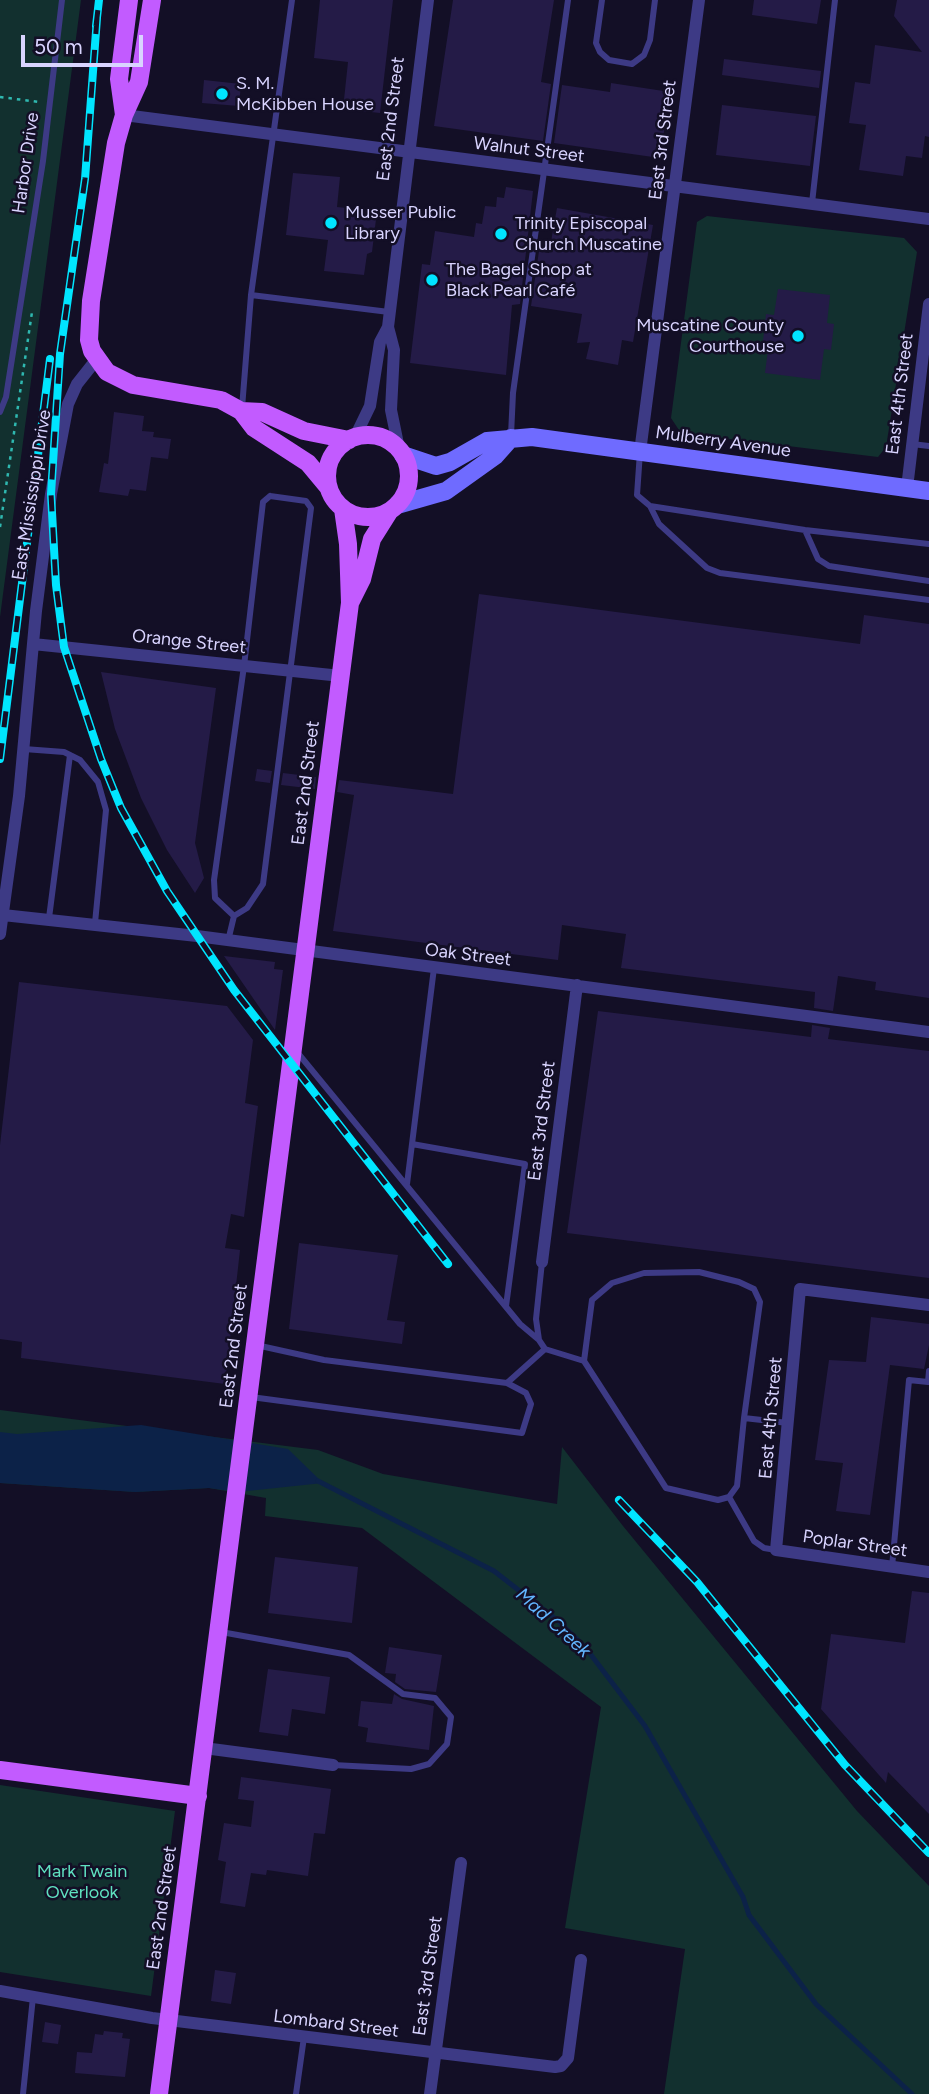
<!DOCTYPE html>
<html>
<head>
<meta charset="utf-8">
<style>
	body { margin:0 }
	#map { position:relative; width:929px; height:2094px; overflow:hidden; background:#130f26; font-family:Figtree,sans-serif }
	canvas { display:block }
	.scale { position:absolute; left:21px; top:35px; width:122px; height:32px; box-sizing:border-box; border:4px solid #d9d4ff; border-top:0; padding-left:9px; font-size:21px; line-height:24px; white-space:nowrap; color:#d9d4ff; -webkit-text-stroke:5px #130f26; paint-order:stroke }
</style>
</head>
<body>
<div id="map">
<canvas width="929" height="2094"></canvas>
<div class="scale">50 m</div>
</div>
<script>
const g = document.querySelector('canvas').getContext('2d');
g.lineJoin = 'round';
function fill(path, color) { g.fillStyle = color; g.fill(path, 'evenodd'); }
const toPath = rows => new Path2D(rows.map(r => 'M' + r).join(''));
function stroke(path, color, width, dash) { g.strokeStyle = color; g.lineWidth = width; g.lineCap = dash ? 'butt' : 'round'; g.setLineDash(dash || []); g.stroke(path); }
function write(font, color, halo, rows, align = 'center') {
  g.font = font + ' Figtree,sans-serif'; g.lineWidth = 5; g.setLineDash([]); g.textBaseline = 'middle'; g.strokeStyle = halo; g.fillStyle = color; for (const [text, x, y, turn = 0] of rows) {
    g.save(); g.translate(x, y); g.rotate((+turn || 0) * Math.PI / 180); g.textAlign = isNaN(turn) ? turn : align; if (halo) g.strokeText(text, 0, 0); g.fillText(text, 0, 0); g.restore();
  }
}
fill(toPath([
	[0,0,81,0,0,617],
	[707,216,904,238,917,252,886,447,878,457,681,433,671,418,697,222],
	[0,1410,318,1450,383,1474,557,1504,562,1447,623,1526,857,1811,929,1886,929,2094,664,2094,685,1949,565,1928,601,1707,362,1528,265,1516,266,1498,209,1488,135,1492,0,1483],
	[0,1785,175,1811,151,1996,0,1972]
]), '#12302f');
fill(toPath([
	[141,1425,288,1449,323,1483,238,1492,209,1488,135,1492,0,1483,0,1432,17,1434]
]), '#0c2248');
stroke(toPath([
	[318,1481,494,1571,557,1620,585,1647,645,1726,743,1897,749,1915,816,2004,912,2094]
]), '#0c2248', 5);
fill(toPath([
	[320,0,393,0,380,113,343,109,348,62,314,58],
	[453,0,554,0,541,82,551,84,543,141,434,126],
	[754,0,821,0,817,24,752,15],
	[897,0,929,0,929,137,925,136,922,158,906,156,903,176,859,170,866,125,849,123,855,82,870,84,875,45,922,52,894,16],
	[724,59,821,71,819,88,722,75],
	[204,80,241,84,239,106,202,103],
	[611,83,670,92,660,158,554,143,562,85,610,92],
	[722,105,816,116,810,166,716,155],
	[293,173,340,177,337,207,377,211,372,252,367,254,364,275,324,271,328,240,286,235],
	[506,187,533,191,520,304,512,305,506,375,410,363,422,264,430,265,435,231,474,237,476,223,482,224,485,206,496,207,497,197,504,198],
	[557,208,653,225,633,342,622,340,618,365,586,359,590,342,577,343,582,314,531,306,539,251,549,253],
	[778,289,830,295,827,323,834,324,831,350,824,349,820,380,765,373,769,342,763,341,766,314,774,315],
	[114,412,144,416,142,431,154,432,153,437,171,439,168,459,151,457,146,491,130,489,128,496,99,492,104,463,108,464],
	[479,594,860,644,864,615,929,624,929,998,875,990,876,982,838,976,833,1011,814,1008,815,992,621,968,626,934,562,925,558,960,333,931,354,795,337,792,339,780,453,794],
	[101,672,216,688,195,843,204,878,195,893,167,850,141,798,115,729],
	[257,769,272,771,270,783,255,781],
	[283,773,316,777,315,789,281,785],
	[224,956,275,962,274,969,283,970,275,1030],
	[19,982,227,1006,253,1040,245,1103,258,1106,244,1217,231,1214,225,1248,240,1250,225,1384,21,1358,22,1342,0,1339,0,1145],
	[598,1011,811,1037,812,1025,830,1028,828,1039,929,1051,929,1278,567,1233],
	[299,1243,398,1255,387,1320,405,1322,402,1344,289,1329],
	[871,1317,929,1324,929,1345,924,1369,890,1365,870,1515,836,1511,843,1463,815,1460,829,1360,866,1362],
	[275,1557,358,1567,352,1623,268,1613],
	[912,1591,929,1593,929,1814,888,1772,886,1783,821,1709,831,1634,905,1643],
	[389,1647,442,1655,436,1692,405,1689,395,1682,396,1674,385,1673],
	[268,1669,330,1677,325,1714,292,1709,288,1736,259,1732],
	[394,1694,402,1699,434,1706,429,1750,366,1742,368,1728,358,1726,361,1701,392,1704],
	[241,1777,331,1789,325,1834,314,1833,308,1876,267,1870,266,1875,251,1873,245,1907,220,1903,226,1862,218,1860,224,1823,251,1827,254,1801,238,1799],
	[215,1970,236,1973,231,2004,211,2001],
	[45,2022,61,2025,58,2044,42,2042],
	[104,2031,123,2033,122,2038,130,2039,125,2077,75,2073,77,2052,92,2053,95,2034,103,2035]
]), '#241b47');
stroke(toPath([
	[0,97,39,102],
	[0,527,32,312]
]), '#2fb8b0', 2.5, [3.5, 5]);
stroke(toPath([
	[602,0,596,43,600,52,609,60,632,64,644,55,650,40,655,0],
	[812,203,835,0],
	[251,295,389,312],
	[242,408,251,295,292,0],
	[0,412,6,397,43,161,62,0],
	[511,435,513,393,568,0],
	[912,444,929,446],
	[640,452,637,495,650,506,659,524,707,568,720,573,929,600],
	[270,496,306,501,311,508,263,884,247,908,234,916,215,898,214,880,244,666,263,502,270,496],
	[650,506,805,530,929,544],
	[805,530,818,559,829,566,929,581],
	[24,749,64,752,80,760,98,782,106,810,95,923],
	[49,918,70,755],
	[228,941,234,916],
	[297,1052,520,1324,539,1340],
	[412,1144,525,1164,506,1306],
	[407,1184,434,968],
	[542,1262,536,1319,539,1340,545,1349,584,1361],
	[507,1383,545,1349],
	[251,1397,522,1433,531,1404,526,1393,507,1383,324,1360,256,1345],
	[744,1418,760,1302,754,1289,739,1282,699,1272,644,1273,612,1283,592,1300,584,1361,666,1488,718,1500,729,1497,737,1486,744,1418,788,1423],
	[729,1497,754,1541,764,1548,776,1550],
	[892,1567,909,1380,928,1382,929,1371],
	[221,1632,349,1655,403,1694,435,1698,451,1717,447,1744,429,1764,411,1769,333,1765],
	[23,2094,33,1997],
	[296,2094,304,2037]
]), '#3d3a85', 6);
stroke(toPath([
	[124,115,929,219],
	[355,437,370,406,380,342,388,327],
	[399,449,391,410,394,350,388,327,428,0],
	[640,452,699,0],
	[907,488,929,304],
	[33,644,341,676],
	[3,915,197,936,929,1032],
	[0,934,19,796,36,611,51,494,68,404,77,384,96,360],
	[542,1262,577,985],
	[929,1305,800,1289,776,1550,929,1572],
	[204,1748,333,1765],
	[0,1991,152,2018,555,2067,561,2066,568,2058,581,1960],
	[430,2094,461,1863]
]), '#3d3a85', 12);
stroke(toPath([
	[403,455,436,466,450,462,487,441,532,437,929,491],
	[397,505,446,491,495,456,511,438]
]), '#6f6bff', 18);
stroke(toPath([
	[152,0,139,82,124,115,116,143,91,301,89,340,92,351,107,372,133,385,221,400,241,411,262,412,304,431,349,440],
	[124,115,119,79,129,0],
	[241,411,254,428,308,463,328,487],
	'327 476a41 41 0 1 1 82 0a41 41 0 1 1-82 0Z',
	[350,603,362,579,372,539,389,512],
	[0,1770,198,1796],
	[159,2094,350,603,348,544,343,509]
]), '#c25bff', 18);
const rail = toPath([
	[97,18,85,179,60,354,51,494,56,585,64,647,101,759,121,808,167,891,234,990,448,1264],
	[96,26,99,0],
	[0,759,50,359],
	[619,1500,697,1582,845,1765,929,1853]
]);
stroke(rail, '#00e5ff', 8);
stroke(rail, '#130f26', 5, [16]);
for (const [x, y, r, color] of [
	[222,94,7,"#00e5ff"],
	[331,223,7,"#00e5ff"],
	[501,234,7,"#00e5ff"],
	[432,280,7,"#00e5ff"],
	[798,336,7,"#00e5ff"]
]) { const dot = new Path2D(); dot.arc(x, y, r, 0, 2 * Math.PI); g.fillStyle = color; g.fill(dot); stroke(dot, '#130f26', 2.5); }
write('18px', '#d9d4ff', '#130f26', [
	["S. M.",236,84],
	["McKibben House",236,105],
	["Musser Public",345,213],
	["Library",345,234],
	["Trinity Episcopal",515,224],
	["Church Muscatine",515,245],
	["The Bagel Shop at",446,270],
	["Black Pearl Café",446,291],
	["Muscatine County",784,326,"right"],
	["Courthouse",784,347,"right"]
], 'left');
write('18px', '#d9d4ff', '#130f26', [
	["East 2nd Street",391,119,-83],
	["East 3rd Street",663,140,-83],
	["Walnut Street",529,150,7],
	["Harbor Drive",26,163,-82],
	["East 4th Street",900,394,-83],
	["Mulberry Avenue",723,442,8],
	["East Mississippi Drive",32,495,-81],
	["Orange Street",189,642,6],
	["East 2nd Street",306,783,-83],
	["Oak Street",468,955,7],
	["East 3rd Street",542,1121,-83],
	["East 2nd Street",234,1346,-83],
	["East 4th Street",771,1418,-85],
	["Poplar Street",855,1544,8],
	["East 2nd Street",162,1908,-82],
	["East 3rd Street",428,1976,-82],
	["Lombard Street",336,2024,7]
]);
write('18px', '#5fe0c0', '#130f26', [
	["Mark Twain",82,1872],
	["Overlook",82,1893]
]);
write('italic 19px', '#62b6ff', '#130f26', [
	["Mad Creek",553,1623,42]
]);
</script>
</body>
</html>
